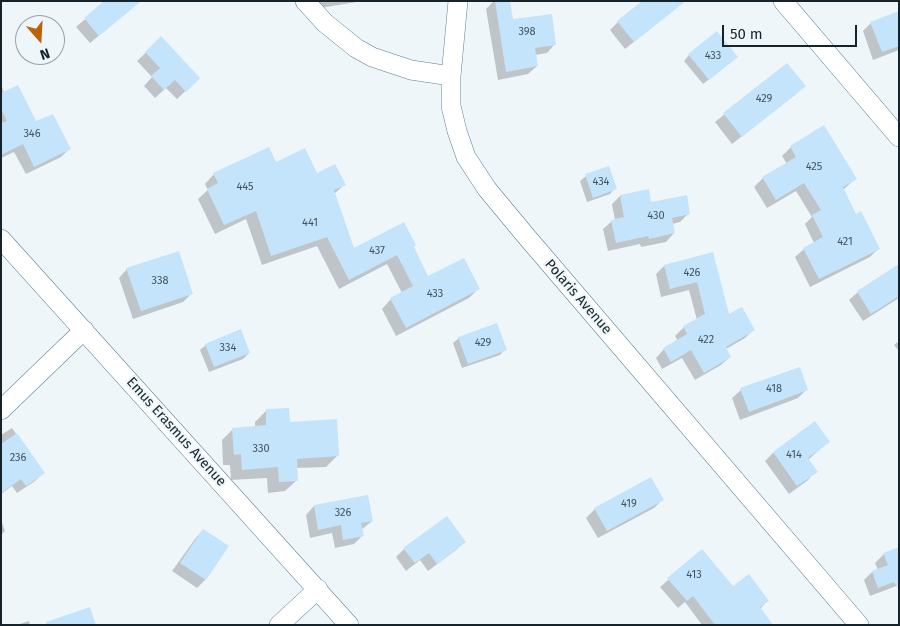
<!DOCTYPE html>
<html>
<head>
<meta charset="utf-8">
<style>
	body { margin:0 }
	#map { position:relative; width:900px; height:626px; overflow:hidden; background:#eff6fa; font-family:"Fira Sans",sans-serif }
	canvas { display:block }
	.frame { position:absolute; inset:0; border:2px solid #16232b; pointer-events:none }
	.north { position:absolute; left:15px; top:15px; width:50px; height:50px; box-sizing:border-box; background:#eff6fa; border:1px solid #98a2a7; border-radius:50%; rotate:161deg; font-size:14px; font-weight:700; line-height:20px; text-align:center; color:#16232b }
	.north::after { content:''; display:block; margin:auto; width:18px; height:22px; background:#bd620a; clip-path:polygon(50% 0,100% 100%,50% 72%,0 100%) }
	.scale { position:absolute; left:722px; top:25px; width:135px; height:22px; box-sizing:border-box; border:2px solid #16232b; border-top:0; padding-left:6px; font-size:15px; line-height:18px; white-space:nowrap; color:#16232b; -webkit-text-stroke:4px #eff6fa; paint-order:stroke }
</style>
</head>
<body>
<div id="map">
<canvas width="900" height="626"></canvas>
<div class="frame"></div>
<div class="north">N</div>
<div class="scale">50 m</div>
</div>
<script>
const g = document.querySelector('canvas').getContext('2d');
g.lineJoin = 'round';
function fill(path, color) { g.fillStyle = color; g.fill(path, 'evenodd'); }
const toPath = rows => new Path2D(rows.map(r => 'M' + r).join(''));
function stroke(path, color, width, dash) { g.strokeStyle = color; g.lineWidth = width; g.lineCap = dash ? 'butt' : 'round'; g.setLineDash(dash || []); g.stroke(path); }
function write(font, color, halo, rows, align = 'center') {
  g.font = font + ' "Fira Sans",sans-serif'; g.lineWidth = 4.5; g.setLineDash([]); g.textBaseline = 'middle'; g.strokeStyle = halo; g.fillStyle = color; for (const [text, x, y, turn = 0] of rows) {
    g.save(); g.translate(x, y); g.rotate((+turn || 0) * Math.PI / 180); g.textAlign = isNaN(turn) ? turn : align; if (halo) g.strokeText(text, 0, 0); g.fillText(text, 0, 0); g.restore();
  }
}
fill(toPath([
	[106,1,141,1,90,43,76,27],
	[318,1,363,1,320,8],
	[494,1,509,1,512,21,555,44,547,53,535,55,537,66,528,74,498,80,486,9],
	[685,1,625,49,610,30,618,22],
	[899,12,899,50,873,60,863,31,871,23],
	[161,38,199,78,177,99,166,88,155,98,144,86,152,77,137,61],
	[689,55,731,62,703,84,684,61],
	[787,64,796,94,732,144,715,122],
	[1,84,4,93,35,123,69,149,61,157,26,174,14,152,1,158],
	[824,127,855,179,843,190,855,215,879,248,870,257,810,287,795,257,804,249,814,243,805,224,812,217,796,191,767,208,754,187,763,178,787,164,782,156,791,147],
	[275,163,316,174,344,185,334,194,353,250,413,247,428,278,478,289,469,298,396,336,382,309,391,299,402,293,387,264,339,289,317,246,262,265,246,219,215,234,198,199,208,190,205,184,214,174],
	[586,176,615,188,610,194,587,202,580,181],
	[620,196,689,213,680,222,672,224,674,233,666,242,641,247,640,244,608,251,603,229,612,221,615,220,612,204],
	[712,254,728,316,753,330,745,338,726,349,730,357,721,365,695,380,682,358,662,369,656,358,664,349,678,341,675,336,684,327,697,320,689,290,661,297,656,274,664,266],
	[899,265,899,298,863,321,849,300,858,292],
	[127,269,192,293,183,302,133,319,119,278],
	[459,338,505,349,500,355,462,368,453,343],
	[899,341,899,351,894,345],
	[206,345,249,353,243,359,209,372,200,350],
	[807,389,798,398,740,420,732,398,741,390],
	[266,411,289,423,337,456,326,467,296,468,297,480,285,491,268,493,267,478,231,480,230,465,223,465,222,440,233,429,255,427,255,422],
	[814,423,828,442,808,460,816,471,808,480,789,494,765,461,773,453],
	[12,428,43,473,35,481,17,493,12,486,1,494,1,435],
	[662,500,654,508,598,538,586,518,595,509],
	[314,506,372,521,361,530,362,536,354,544,335,548,332,533,310,538,306,515],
	[1,520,5,531,1,535],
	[203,530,205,580,197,588,172,571,195,539],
	[464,542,456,550,428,571,420,560,406,571,396,557,404,549],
	[702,551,733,588,767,601,760,609,770,625,702,625,685,602,678,608,660,587],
	[884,554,899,585,870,596,864,580,872,572,878,570,875,563],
	[29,621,30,625,17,625]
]), '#0003');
fill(toPath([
	[104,1,141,1,99,36,84,18],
	[495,1,510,1,513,19,552,14,556,45,535,48,538,66,506,72],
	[642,1,686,1,634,42,617,21],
	[899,11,899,46,882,52,870,22],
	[717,31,738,57,709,80,688,54],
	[161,36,200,78,186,92,175,80,164,90,151,76,160,68,145,52],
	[787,63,806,86,742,137,723,113],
	[18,85,36,121,53,114,71,149,34,167,23,144,1,155,1,123,7,121,1,109,1,93],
	[824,125,857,179,843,187,856,214,861,211,880,249,819,279,803,248,823,237,812,215,821,210,804,183,776,200,762,177,796,157,790,146],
	[269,147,276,162,305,148,317,173,335,164,346,185,334,190,354,248,404,222,416,245,414,247,428,276,464,258,480,289,406,328,390,298,413,286,397,255,349,280,327,237,271,256,256,211,224,225,207,189,218,183,213,173],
	[609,166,617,189,593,198,585,174],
	[649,189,651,202,687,195,690,214,672,218,675,233,649,239,648,236,616,243,611,220,624,217,620,195],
	[179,251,193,294,141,311,126,268],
	[713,252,729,314,742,307,755,330,726,347,731,357,704,373,691,350,671,362,663,348,687,334,683,326,705,314,697,282,670,289,664,265],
	[899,264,899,296,871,314,857,291],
	[497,323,507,350,468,364,458,337],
	[241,329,250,353,214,367,205,344],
	[800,367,808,390,749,412,740,388],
	[289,408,290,422,337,419,339,456,297,459,298,481,279,482,278,467,242,470,241,454,234,455,232,428,266,425,266,409],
	[815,421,830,442,808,458,818,472,797,486,773,452],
	[17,433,45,473,26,486,21,479,1,493,1,444],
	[651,477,664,500,607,531,594,508],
	[368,495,373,521,361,523,364,536,343,540,341,525,318,530,314,505],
	[447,516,466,542,437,564,429,553,415,563,403,548],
	[203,529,229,546,206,580,180,563],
	[899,547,899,590,894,582,878,588,872,571,888,565,883,553],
	[702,549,733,586,749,574,769,601,760,607,773,625,715,625,693,596,687,601,667,578],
	[90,607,96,625,46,625,46,622]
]), '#c3e4fb');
const minor = toPath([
	[305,1,325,23,356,48,372,57,411,70,451,76],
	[458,1,451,76,451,106,457,131,466,157,487,189,526,236,859,625],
	[783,1,899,137],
	[1,239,349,625],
	[1,410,84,330],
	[279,625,318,589]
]);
stroke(minor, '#5f7e92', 20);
stroke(minor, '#fff', 19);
write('11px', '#41535f', null, [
	["398",527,32],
	["433",713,56],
	["429",764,99],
	["346",32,134],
	["425",814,167],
	["434",601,182],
	["445",245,187],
	["430",656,216],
	["441",310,223],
	["421",845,242],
	["437",377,251],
	["426",692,273],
	["338",160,281],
	["433",435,294],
	["422",706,340],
	["429",483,343],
	["334",228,348],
	["418",774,389],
	["330",261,449],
	["414",794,455],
	["236",18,458],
	["419",629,504],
	["326",343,513],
	["413",694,575]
]);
write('14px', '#16232b', '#eff6fa', [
	["Polaris Avenue",578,297,49],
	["Emus Erasmus Avenue",176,432,48]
]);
</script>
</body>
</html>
